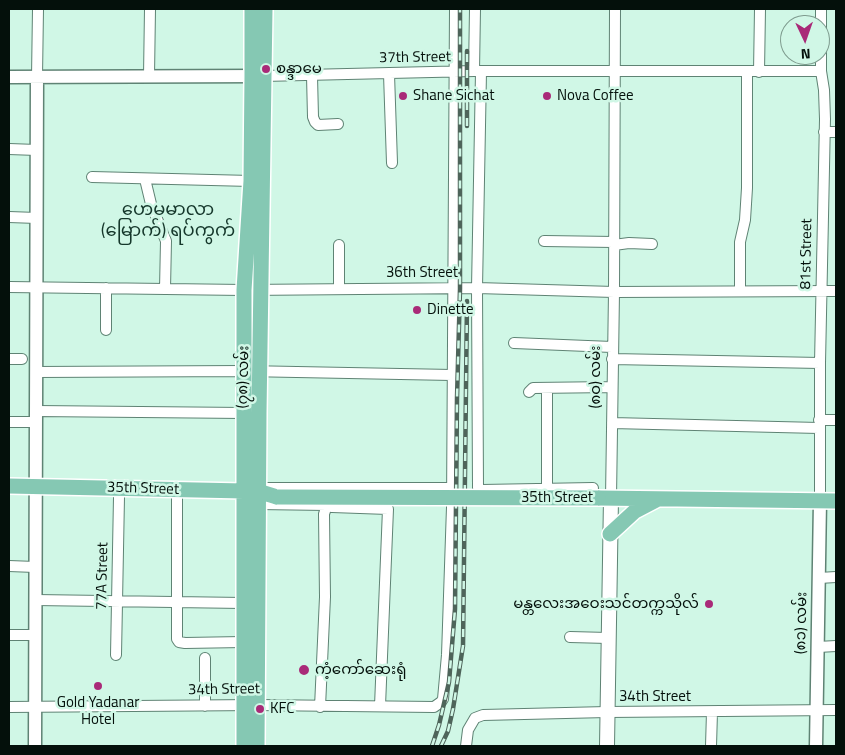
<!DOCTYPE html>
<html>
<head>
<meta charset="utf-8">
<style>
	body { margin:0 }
	#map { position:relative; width:845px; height:755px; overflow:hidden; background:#d0f7e6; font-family:"Titillium Web",sans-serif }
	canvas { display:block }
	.frame { position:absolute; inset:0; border:10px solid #04100b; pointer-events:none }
	.north { position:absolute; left:780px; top:15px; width:50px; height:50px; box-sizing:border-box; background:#d0f7e6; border:1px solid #7e9b8e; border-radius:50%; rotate:177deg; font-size:14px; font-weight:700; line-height:20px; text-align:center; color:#04100b }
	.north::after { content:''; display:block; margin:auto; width:18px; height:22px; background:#a92a78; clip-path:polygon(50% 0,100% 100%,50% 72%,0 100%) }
</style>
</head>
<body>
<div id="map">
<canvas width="845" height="755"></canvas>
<div class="frame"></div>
<div class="north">N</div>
</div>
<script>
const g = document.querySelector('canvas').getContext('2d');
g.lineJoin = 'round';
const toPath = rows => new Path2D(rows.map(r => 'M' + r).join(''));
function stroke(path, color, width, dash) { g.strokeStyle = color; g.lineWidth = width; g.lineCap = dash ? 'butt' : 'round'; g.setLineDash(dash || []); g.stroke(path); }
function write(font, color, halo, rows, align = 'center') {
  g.font = font + ' "Titillium Web","Noto Sans Myanmar",sans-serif'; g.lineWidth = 5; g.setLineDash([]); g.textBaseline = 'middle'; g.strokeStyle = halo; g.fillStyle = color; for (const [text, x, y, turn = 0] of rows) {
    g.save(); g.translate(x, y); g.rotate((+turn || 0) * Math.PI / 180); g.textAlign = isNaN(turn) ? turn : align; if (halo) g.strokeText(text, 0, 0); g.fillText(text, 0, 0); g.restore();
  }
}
const minor = toPath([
	[474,71,475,9],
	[481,72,477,288,478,488,482,490,593,488],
	[759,72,760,9],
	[389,74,392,163],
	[149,76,150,9],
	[263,76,474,71,821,71],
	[312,76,313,117,315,122,318,125,338,124],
	[37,77,38,9],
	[824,132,836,132],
	[9,149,37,150],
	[92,177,251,181],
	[145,179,151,204,166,241,165,289],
	[9,217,37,218],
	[544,241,614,242],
	[614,245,629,243,652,244],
	[9,287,244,290,477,288,614,292,836,291],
	[106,288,106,330],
	[339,288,339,245],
	[740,291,740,242,745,220,747,188,747,72],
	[514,343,612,347],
	[9,359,22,359],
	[612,359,820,363],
	[36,372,245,371,452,375],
	[547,388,547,489],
	[529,392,533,388,612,387],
	[36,411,244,413],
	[819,420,836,420],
	[9,422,36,422],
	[612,423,819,428],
	[260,488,452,488],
	[177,498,177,639,179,642,185,643,243,642],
	[611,498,614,292,615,9],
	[820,501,820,363,825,119,824,90,821,71,821,9],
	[258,504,327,505],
	[9,566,35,567],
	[819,578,836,577],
	[35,600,243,603],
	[9,635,35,635],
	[570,637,608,638],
	[818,647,836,646],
	[116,655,119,497],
	[205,658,205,706],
	[9,707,257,705,434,707,441,702,443,699,447,655,452,507,455,9],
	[320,707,325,597,324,514,327,505,332,507,388,509,380,706],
	[466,746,468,730,475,718,483,715,607,712,836,710],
	[711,746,712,712]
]);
const tertiary = toPath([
	[9,77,261,76],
	[35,746,37,77],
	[816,746,820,501]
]);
const secondary = toPath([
	[607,746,611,498]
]);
const primary = toPath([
	[9,486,244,491,264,493,277,497],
	[598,498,836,501],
	[610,534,635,511,656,500],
	[244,746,244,290,251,181,252,76,252,9],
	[257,746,259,413,265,9]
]);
stroke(minor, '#5f8374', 12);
stroke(tertiary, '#5f8374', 15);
stroke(secondary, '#5f8374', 16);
stroke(primary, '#fff', 18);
stroke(minor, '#fff', 10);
stroke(tertiary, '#fff', 12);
stroke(secondary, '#fff', 14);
stroke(primary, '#85c8b3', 15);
const rail = toPath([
	[467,126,467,51],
	[432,746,439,725,449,682,455,609,457,398,460,289,460,9],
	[441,746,448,731,453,709,463,646,467,301]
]);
stroke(rail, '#4e645a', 4.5);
stroke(rail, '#d0f7e6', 2.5, [8]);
const primaryBridge = toPath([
	[277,497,598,498]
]);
stroke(primaryBridge, '#fff', 18, []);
stroke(primaryBridge, '#85c8b3', 15);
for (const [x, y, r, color] of [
	[266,69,5,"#a92a78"],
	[403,96,5,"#a92a78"],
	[547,96,5,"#a92a78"],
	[417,310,5,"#a92a78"],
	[709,604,5,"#a92a78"],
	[304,670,6,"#a92a78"],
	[98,686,5,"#a92a78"],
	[260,709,5,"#a92a78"]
]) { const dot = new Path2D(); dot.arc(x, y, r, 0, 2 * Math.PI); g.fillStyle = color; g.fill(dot); stroke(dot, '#d0f7e6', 2); }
write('15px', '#04100b', '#d0f7e6', [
	["37th Street",415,58,-1],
	["81st Street",807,254,-89],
	["36th Street",422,273],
	["(၇၈) လမ်း",244,377,-89],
	["(၈၀) လမ်း",596,377,-90],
	["35th Street",143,489,2],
	["35th Street",557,498],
	["77A Street",103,576,-89],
	["(၈၁) လမ်း",802,623,-89],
	["34th Street",224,690,-1],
	["34th Street",655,697]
]);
write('15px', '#04100b', '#d0f7e6', [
	["စန္ဒာမေ",276,69],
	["Shane Sichat",413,96],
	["Nova Coffee",557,96],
	["Dinette",427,310],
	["မန္တလေးအဝေးသင်တက္ကသိုလ်",699,604,"right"],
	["ကံ့ကော်ဆေးရုံ",315,670],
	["Gold Yadanar",98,703,"center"],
	["Hotel",98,720,"center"],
	["KFC",270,709]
], 'left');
write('18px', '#15372b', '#d0f7e6', [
	["ဟေမမာလာ",168,211],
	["(မြောက်) ရပ်ကွက်",168,232]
]);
</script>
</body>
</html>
